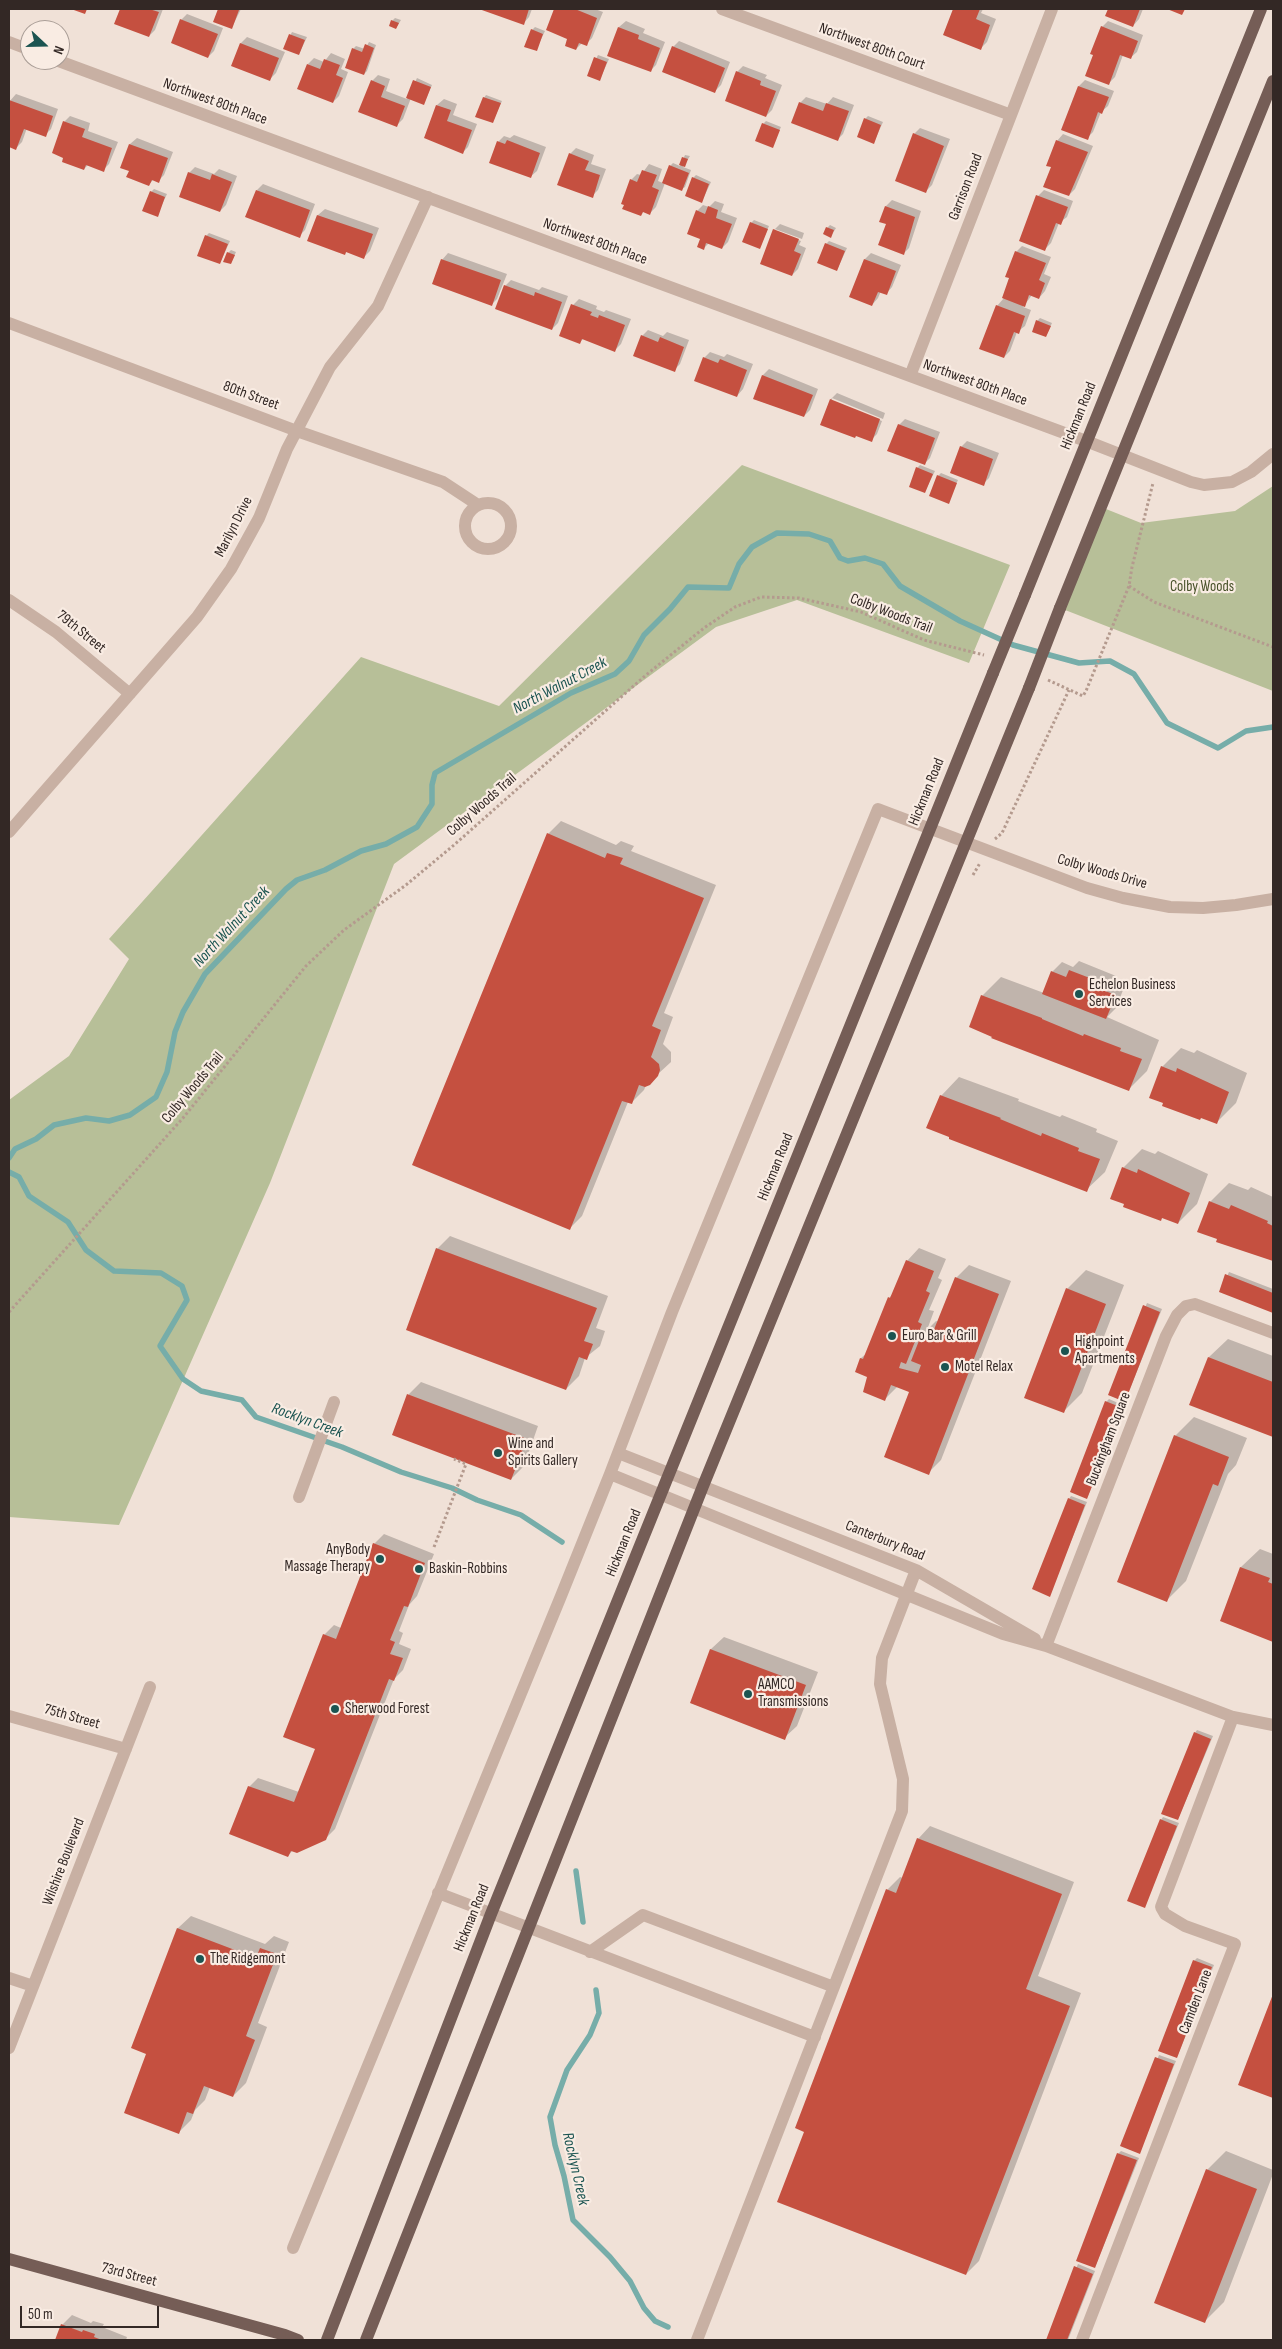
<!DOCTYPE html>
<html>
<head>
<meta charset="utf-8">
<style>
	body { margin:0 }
	#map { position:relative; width:1282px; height:2349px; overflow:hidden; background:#f0e1d7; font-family:"Sofia Sans Condensed",sans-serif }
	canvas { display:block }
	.frame { position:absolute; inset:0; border:10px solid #332825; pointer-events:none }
	.north { position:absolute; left:20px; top:20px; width:50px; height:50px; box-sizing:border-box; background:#f9ece3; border:1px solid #aa9e97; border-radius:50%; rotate:111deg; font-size:14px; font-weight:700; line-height:20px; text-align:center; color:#332825 }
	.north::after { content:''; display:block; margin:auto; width:18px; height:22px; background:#1b5451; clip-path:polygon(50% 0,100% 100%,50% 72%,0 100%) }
	.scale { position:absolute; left:20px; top:2306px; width:139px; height:22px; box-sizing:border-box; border:2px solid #332825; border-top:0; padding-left:6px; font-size:15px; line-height:18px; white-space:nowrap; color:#332825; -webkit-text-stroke:4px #f9ece3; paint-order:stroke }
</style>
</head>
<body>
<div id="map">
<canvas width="1282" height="2349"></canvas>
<div class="frame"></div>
<div class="north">N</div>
<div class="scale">50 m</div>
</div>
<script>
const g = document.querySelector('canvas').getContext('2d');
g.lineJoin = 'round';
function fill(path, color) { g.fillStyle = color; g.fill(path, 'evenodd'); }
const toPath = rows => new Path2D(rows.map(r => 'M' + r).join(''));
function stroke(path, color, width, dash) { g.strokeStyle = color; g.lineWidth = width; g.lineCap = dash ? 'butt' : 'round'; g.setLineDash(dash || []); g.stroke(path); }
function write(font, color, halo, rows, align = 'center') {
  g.font = font + ' "Sofia Sans Condensed",sans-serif'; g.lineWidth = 4.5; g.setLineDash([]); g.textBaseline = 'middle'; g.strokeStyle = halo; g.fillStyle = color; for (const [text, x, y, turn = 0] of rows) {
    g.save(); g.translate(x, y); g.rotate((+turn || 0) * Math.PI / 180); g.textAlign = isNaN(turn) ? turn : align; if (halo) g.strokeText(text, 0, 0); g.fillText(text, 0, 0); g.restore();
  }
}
fill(toPath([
	[742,465,1010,565,969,663,797,600,716,627,394,864,270,1183,119,1525,9,1517,9,1100,69,1056,129,959,109,939,361,657,499,706],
	[1273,486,1273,691,1060,608,1101,507,1141,523,1235,511]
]), '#b7bf98');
fill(toPath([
	[121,9,163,9,155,30,149,36,116,23],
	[219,9,241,9,232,27,215,21],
	[482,9,532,9,529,17,523,24],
	[555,9,595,9,603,12,592,38,586,44,582,43,576,49,569,38,547,30],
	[955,9,983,9,981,13,996,19,987,42,981,48,945,34],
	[1109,9,1143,9,1139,19,1133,26,1107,16],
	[187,14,223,28,214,51,208,57,181,20],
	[395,18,401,20,396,28,392,21],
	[626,21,645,29,643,33,665,42,656,65,650,71,609,55,619,27],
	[1108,21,1143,35,1137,52,1130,58,1123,55,1115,77,1109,83,1102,27],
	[535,27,545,31,536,50,532,30],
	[292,32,307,37,299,54,284,48],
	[247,37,285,52,276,73,270,79,233,65,241,43],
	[679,41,730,62,721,85,715,91,673,47],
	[369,42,376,45,367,71,364,74,346,67,353,49,356,46,365,49],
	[331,53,345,59,341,69,348,72,339,96,333,102,308,64,314,58,324,62],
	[598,55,609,59,600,79,588,75],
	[743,66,767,75,765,78,782,85,772,110,766,116,737,72],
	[378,75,390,79,386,91,407,99,417,78,432,85,424,103,411,98,403,119,397,125,372,81],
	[1085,80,1114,91,1108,106,1101,112,1093,132,1087,138,1063,129,1079,86],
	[16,94,58,109,51,129,45,135,27,128,22,142,15,149,9,146,9,102],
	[486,95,502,101,493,121,484,98],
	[806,97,827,104,833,97,854,105,843,134,837,140,800,103],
	[444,99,457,104,453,115,477,124,468,147,462,153,437,105],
	[70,116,90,123,88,131,118,142,109,164,103,170,88,165,84,169,64,122],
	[868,116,883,122,874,142,865,119],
	[766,121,781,127,772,146,763,124],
	[920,128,950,139,932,185,926,191,914,134],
	[1063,134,1093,146,1075,189,1069,195,1052,167,1057,141],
	[514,135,546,147,537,171,530,177,498,142,504,136,510,138],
	[137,138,173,152,164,175,158,181,154,179,149,184,130,170,122,167,130,144],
	[576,148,594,155,591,164,606,169,598,190,592,196,570,154],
	[685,155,690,156,683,167,691,170,685,187,682,189,665,183,656,207,650,213,631,180,637,174,641,175,649,164,662,169,658,181,663,183,670,166,673,163,680,166],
	[195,167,214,174,219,169,237,176,226,205,220,211,189,173],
	[696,175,711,182,702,201,693,178],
	[263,184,315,204,305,230,299,236,257,190],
	[154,189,167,194,157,215,151,192],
	[1044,190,1073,201,1067,217,1059,223,1051,243,1045,249,1038,196],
	[892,200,921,211,909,248,903,254,887,224,886,206],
	[715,201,724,204,721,212,737,218,728,242,722,248,709,243,704,248,697,211,703,205,709,207],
	[325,209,379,228,370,251,364,257,347,251,345,254,309,241,318,215],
	[754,220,769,226,760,247,751,223],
	[780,224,804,233,802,239,775,229,775,231,801,241,799,245,806,248,798,269,792,275,774,230],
	[830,225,836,228,831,236,827,228],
	[209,233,230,241,220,263,206,236],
	[829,241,847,248,837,270,826,244],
	[1022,246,1051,257,1044,274,1051,277,1045,291,1039,298,1032,295,1023,307,1031,310,1025,326,1017,332,1010,351,1004,357,997,306,1004,298,1016,252],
	[231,250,236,252,231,263,228,253],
	[448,253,507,274,497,299,491,305,442,260],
	[871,253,901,265,892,287,886,294,881,291,878,298,872,305,865,259],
	[511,280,539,290,542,287,568,296,558,323,552,329,505,286],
	[579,299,597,306,596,309,604,312,606,310,631,319,621,344,615,350,584,338,579,343,573,305],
	[1040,318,1052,323,1046,336,1037,321],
	[648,330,663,336,667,332,689,340,680,364,674,370,642,336],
	[710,352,724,357,727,354,753,364,743,389,737,396,704,358],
	[769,369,818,389,810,410,804,416,754,399,763,375],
	[837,393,885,413,883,419,832,398,832,401,882,421,877,434,871,440,822,424,831,399],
	[905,419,940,432,930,458,924,464,899,425],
	[967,441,999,453,989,478,983,484,961,447],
	[920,465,935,471,925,491,917,468],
	[941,473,958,480,948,502,938,476],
	[561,821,616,845,621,841,634,846,631,851,716,885,664,1013,673,1017,663,1044,671,1052,671,1062,646,1085,644,1090,631,1103,628,1102,582,1216,570,1228,414,1165,548,834],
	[1079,961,1116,976,1114,981,1125,985,1116,1008,1107,1017,1159,1040,1147,1071,1128,1090,982,996,1001,977,1044,993,1052,972,1062,962,1073,967],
	[1181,1048,1194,1053,1197,1050,1247,1073,1236,1103,1217,1122,1202,1117,1162,1067],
	[959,1077,1019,1099,1018,1101,1060,1117,1062,1115,1097,1129,1096,1132,1118,1141,1105,1172,1086,1190,941,1096],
	[1142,1149,1155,1154,1158,1151,1208,1174,1197,1204,1178,1223,1163,1217,1161,1219,1123,1168],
	[1229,1183,1248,1190,1251,1187,1273,1197,1273,1260,1218,1242,1210,1202],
	[450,1236,608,1296,596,1328,605,1331,600,1346,585,1358,579,1376,566,1389,437,1249],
	[919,1248,946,1259,938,1278,942,1280,929,1310,934,1311,927,1330,936,1321,939,1322,956,1278,969,1265,1011,1281,941,1460,928,1473,911,1391,898,1386,885,1399,869,1377,856,1371,861,1358,867,1353,889,1298,894,1293,907,1261],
	[1086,1270,1124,1285,1082,1393,1064,1411,1067,1289],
	[1229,1272,1273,1289,1273,1312,1220,1291],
	[1147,1303,1162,1309,1125,1401,1109,1395],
	[1228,1339,1273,1356,1273,1436,1191,1404,1209,1357],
	[421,1382,538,1426,524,1466,511,1479,394,1434,409,1394],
	[1109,1399,1125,1406,1087,1498,1106,1402],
	[1194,1417,1247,1438,1236,1465,1228,1474,1186,1581,1167,1600,1175,1436],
	[1071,1496,1087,1502,1049,1595,1069,1499],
	[384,1534,434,1554,417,1596,409,1605,399,1631,403,1633,399,1644,411,1649,403,1670,394,1679,335,1829,325,1839,293,1850,288,1856,249,1787,258,1778,299,1792,316,1748,324,1635,334,1625,341,1628,374,1544],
	[1260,1549,1273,1554,1273,1641,1221,1620,1241,1567],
	[724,1637,818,1672,797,1726,784,1738,691,1703,711,1649],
	[1197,1730,1213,1736,1178,1819,1195,1733],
	[1163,1817,1179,1823,1144,1907,1161,1820],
	[930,1826,1074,1882,1038,1976,1081,1993,979,2261,966,2274,806,2131,887,1890,900,1877,903,1878,918,1839],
	[191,1916,265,1944,274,1936,289,1942,258,2023,267,2027,246,2083,233,2096,210,2087,205,2100,195,2110,191,2120,178,2133,148,2053,133,2047,178,1928],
	[1197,1958,1214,1965,1177,2057,1194,1961],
	[1273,1997,1273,2097,1240,2084],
	[1159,2055,1176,2061,1139,2152,1122,2145],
	[1121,2151,1139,2158,1095,2267,1118,2154],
	[1226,2151,1273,2170,1273,2174,1224,2302,1205,2321,1207,2170],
	[1078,2264,1095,2271,1068,2340,1047,2340],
	[72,2315,91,2323,93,2321,104,2324,102,2327,127,2337,126,2340,56,2340,62,2325]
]), '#0003');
stroke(toPath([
	[9,1158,15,1149,36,1139,54,1125,86,1118,109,1121,130,1115,156,1097,167,1072,175,1032,183,1012,205,974,286,889,297,880,325,870,361,851,386,844,417,827,432,804,432,785,435,773,571,693,615,674,629,661,644,635,670,609,688,587,729,588,739,564,752,547,777,533,809,534,830,541,840,558,848,561,865,558,883,564,900,586,960,621,1013,645,1079,663,1110,661,1134,674,1167,723,1218,748,1246,731,1273,727],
	[9,1172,19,1177,29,1196,68,1222,86,1250,114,1271,161,1273,182,1286,187,1300,160,1346,183,1379,201,1391,242,1400,256,1417,342,1447,401,1472,452,1488,477,1500,521,1515,562,1542],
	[576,1871,583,1922],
	[596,1990,599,2013,590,2035,567,2070,550,2117,555,2145,564,2176,573,2220,610,2257,630,2281,644,2308,655,2321,668,2327]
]), '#76ada9', 5.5);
fill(toPath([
	[71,9,87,9,85,14],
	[120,9,149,9,159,12,149,37,114,24],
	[218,9,239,10,232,29,213,22],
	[479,9,529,9,524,25],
	[554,9,575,9,597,18,587,46,579,43,576,50,565,46,567,39,546,30],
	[953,9,980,9,976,19,990,25,981,50,943,35],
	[1108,9,1140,9,1133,27,1105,16],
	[1167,9,1185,9,1182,15],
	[180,19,218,34,208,58,171,43],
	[391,20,399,23,396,29,389,26],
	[1101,26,1138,41,1131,59,1120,55,1109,85,1085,76,1093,55,1090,54],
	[618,27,639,35,638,39,660,48,651,72,607,56],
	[531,29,543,34,537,51,524,47],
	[289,34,305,40,299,55,283,49],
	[240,43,279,58,270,81,231,66],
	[365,44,374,48,364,75,345,68,352,48,362,52],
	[672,46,725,68,715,93,662,72],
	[594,57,607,62,600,81,587,76],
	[324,59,340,65,336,75,343,78,333,103,297,89,307,64,320,69],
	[736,71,761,81,760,85,776,91,766,117,725,101],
	[371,80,385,86,381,97,405,106,397,127,358,112],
	[413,80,431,87,424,105,406,98],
	[1078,86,1109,97,1102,114,1098,112,1088,140,1061,130],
	[483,97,501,103,493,123,475,117],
	[9,100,53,116,46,137,24,129,16,150,9,147],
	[799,102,823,111,826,103,849,111,838,141,791,123],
	[436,105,451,110,447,121,472,130,463,154,424,138],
	[864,118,881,125,874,144,857,137],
	[63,121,85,129,82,137,112,148,104,172,86,165,84,170,62,162,63,158,52,153],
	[762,123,780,130,773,148,755,141],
	[913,133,944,146,926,193,895,181],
	[507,140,540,153,531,178,489,163,497,141,505,144],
	[1056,140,1088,152,1069,196,1043,187,1051,167,1046,166],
	[129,144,168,158,159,183,152,180,149,186,126,177,129,171,120,168],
	[569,153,589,161,585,170,600,175,593,198,557,185],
	[682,157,688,159,685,167,679,165],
	[669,165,689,173,682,191,662,183],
	[642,170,657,175,652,187,659,190,650,215,643,212,641,216,622,209,624,205,621,204,630,179,637,182],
	[188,172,210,180,212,174,232,182,220,212,179,197],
	[692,177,709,184,702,203,685,196],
	[256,190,310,210,300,238,245,217],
	[150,191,165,197,158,217,142,211],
	[1036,195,1068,207,1061,225,1056,223,1045,251,1019,241],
	[708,206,718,210,716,218,732,224,722,249,706,243,704,250,697,247,700,239,687,234,696,210,705,214],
	[885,206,915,217,904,255,878,245,886,224,879,222],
	[317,215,373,234,364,259,346,252,345,255,307,241],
	[750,222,768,229,760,249,742,242],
	[826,227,834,230,831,238,823,234],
	[773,229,799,239,794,251,801,254,792,276,760,264],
	[205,235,228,244,220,264,197,256],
	[825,243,845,251,837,271,817,263],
	[1015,251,1046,263,1039,280,1045,283,1039,299,1029,295,1025,307,1002,298,1009,278,1005,277],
	[227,252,235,255,231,264,223,262],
	[441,259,501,280,492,306,432,284],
	[864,259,896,271,887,295,878,292,872,306,849,297],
	[504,285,534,296,535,292,562,302,552,330,495,309],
	[571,304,592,312,590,315,598,318,599,315,625,325,615,352,582,339,580,344,559,336],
	[996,305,1025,316,1019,334,1014,332,1004,358,979,349],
	[1036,320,1051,326,1046,337,1032,332],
	[641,335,658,342,660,337,684,347,675,372,633,356],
	[703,357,718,363,720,359,747,370,737,397,694,381],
	[762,375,813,395,804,417,753,399],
	[830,399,880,419,872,442,856,436,855,438,820,425],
	[898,424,935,438,925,465,887,451],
	[960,446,993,459,984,486,950,473],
	[916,467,933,474,925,493,909,487],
	[937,475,957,483,949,504,929,496],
	[547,833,605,858,607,853,623,858,620,864,704,898,652,1026,661,1030,651,1057,659,1064,660,1070,658,1076,650,1085,645,1087,639,1085,632,1104,622,1101,570,1230,412,1165],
	[1069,970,1108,985,1105,991,1116,995,1106,1019,1042,994,1051,971,1066,977],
	[981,995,1042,1018,1042,1019,1083,1036,1084,1034,1121,1048,1120,1051,1142,1059,1129,1091,991,1038,992,1037,969,1027],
	[1161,1066,1176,1072,1177,1068,1229,1092,1217,1124,1201,1118,1200,1120,1162,1106,1163,1103,1149,1098],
	[940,1095,1001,1118,1000,1119,1041,1136,1042,1133,1079,1148,1078,1151,1100,1159,1087,1192,949,1139,949,1137,926,1128],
	[1122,1167,1137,1173,1138,1169,1190,1193,1178,1224,1162,1218,1161,1221,1123,1207,1124,1204,1110,1199],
	[1209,1201,1229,1209,1231,1205,1268,1221,1267,1223,1273,1226,1273,1261,1216,1242,1217,1239,1197,1232],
	[436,1248,597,1308,584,1341,593,1344,587,1360,579,1357,566,1390,406,1330],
	[906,1260,934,1271,926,1291,930,1293,918,1322,922,1324,906,1364,901,1362,899,1368,918,1373,921,1365,911,1361,922,1333,931,1337,955,1277,999,1294,929,1475,884,1457,909,1392,891,1385,885,1401,863,1392,867,1377,855,1372,860,1358,863,1359,888,1297,890,1298],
	[1225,1274,1273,1293,1273,1313,1219,1292],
	[1066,1288,1106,1304,1064,1413,1024,1398],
	[1143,1305,1160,1312,1125,1402,1108,1395],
	[1208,1357,1273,1382,1273,1437,1189,1405],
	[407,1394,527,1439,511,1480,392,1435],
	[1105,1401,1123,1408,1087,1499,1070,1492],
	[1174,1435,1229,1457,1218,1486,1213,1484,1167,1602,1117,1582],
	[1068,1498,1085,1505,1050,1597,1032,1589],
	[373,1543,425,1563,408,1607,404,1606,390,1640,395,1642,390,1654,403,1658,394,1681,389,1679,326,1840,297,1853,291,1851,288,1857,229,1834,248,1786,294,1802,315,1749,283,1737,323,1634,336,1639],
	[1240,1567,1270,1578,1268,1582,1273,1584,1273,1642,1220,1621],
	[710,1649,806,1685,785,1740,690,1703],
	[1194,1732,1211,1739,1178,1820,1161,1814],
	[1160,1819,1177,1826,1145,1908,1127,1901],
	[917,1838,1062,1894,1026,1989,1070,2006,966,2275,777,2202,804,2132,795,2128,886,1889,896,1893],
	[177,1928,256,1958,260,1948,277,1954,246,2036,255,2040,233,2097,204,2086,193,2114,187,2112,179,2134,124,2113,146,2054,131,2048],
	[1193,1960,1212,1967,1177,2058,1158,2051],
	[1273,1994,1273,2098,1238,2085],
	[1155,2057,1174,2064,1140,2154,1120,2146],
	[1117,2153,1137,2160,1095,2268,1076,2261],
	[1206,2169,1257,2189,1205,2323,1154,2303],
	[1074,2266,1093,2274,1067,2340,1046,2340],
	[61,2324,82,2332,83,2330,95,2334,94,2337,102,2340,55,2340]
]), '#c55040');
stroke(toPath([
	[1129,586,1154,602,1273,647],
	[1048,680,1083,696,1086,691,1129,586,1132,567,1153,483],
	[995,839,1002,833,1069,690],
	[973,875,980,863],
	[9,1312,183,1118,306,966,344,930,406,885,454,845,646,675,704,628,735,607,761,597,799,598,861,612,924,640,984,655],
	[434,1547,466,1464,454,1459]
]), '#b49a8e', 3, [2.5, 2.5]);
stroke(toPath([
	[722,9,1011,115],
	[9,42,30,50],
	[56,60,1086,441,1191,482,1204,485,1232,482,1251,472,1273,454],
	[9,323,297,431,443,482,478,505],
	[910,376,1052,9],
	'465 526a23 23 0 1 1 46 0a23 23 0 1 1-46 0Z',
	[9,600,56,632,130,694],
	[9,832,197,617,231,569,259,518,287,449,330,367,378,306,428,197],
	[618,1453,916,1570,1035,1639],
	[610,1474,1003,1634,1046,1646,1233,1717,1273,1725],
	[299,1497,334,1402],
	[1046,1646,1166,1336,1177,1315,1186,1306,1195,1304,1273,1333],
	[9,1716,126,1749],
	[438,1893,815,2037],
	[590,1952,643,1915,834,1987],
	[9,1978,33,1986],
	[9,2048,150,1687],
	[293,2248,561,1596,610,1474,672,1312,878,809,1087,888,1123,898,1170,907,1203,908,1236,905,1273,899],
	[697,2340,902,1811,903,1779,880,1684,882,1658,916,1570],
	[1082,2340,1235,1944,1185,1926,1165,1914,1161,1907,1233,1717]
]), '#c8b0a3', 12);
stroke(toPath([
	[1025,595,1261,9],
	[1060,608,1273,81],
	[9,2259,285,2335,298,2340],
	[327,2340,491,1914,993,673],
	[366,2340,703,1486,1029,688]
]), '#755d56', 12);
stroke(toPath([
	[993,673,1025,595],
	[1029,688,1060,608]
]), '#755d56', 12);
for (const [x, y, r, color] of [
	[1079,994,5,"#1b5451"],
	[892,1336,5,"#1b5451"],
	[1065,1351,5,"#1b5451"],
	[945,1367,5,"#1b5451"],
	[498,1453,5,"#1b5451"],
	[380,1559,5,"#1b5451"],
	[419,1569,5,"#1b5451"],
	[748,1694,5,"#1b5451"],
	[335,1709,5,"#1b5451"],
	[200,1959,5,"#1b5451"]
]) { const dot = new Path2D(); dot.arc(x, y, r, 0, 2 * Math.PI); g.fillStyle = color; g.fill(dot); stroke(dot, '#f9ece3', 2); }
write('15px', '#332825', '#f9ece3', [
	["Northwest 80th Court",872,47,20],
	["Northwest 80th Place",215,102,20],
	["Garrison Road",966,187,-69],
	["Northwest 80th Place",595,242,20],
	["Northwest 80th Place",975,383,20],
	["80th Street",251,396,20],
	["Hickman Road",1079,416,-68],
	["Marilyn Drive",234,527,-63],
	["Colby Woods Trail",891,614,21],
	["79th Street",81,632,39],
	["Hickman Road",927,792,-68],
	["Colby Woods Trail",482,805,-41],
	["Colby Woods Drive",1102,872,16],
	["Colby Woods Trail",193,1088,-50],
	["Hickman Road",776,1167,-68],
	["Buckingham Square",1109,1439,-69],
	["Canterbury Road",885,1541,22],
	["Hickman Road",624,1543,-68],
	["75th Street",72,1717,16],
	["Wilshire Boulevard",64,1862,-69],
	["Hickman Road",472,1918,-68],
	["Camden Lane",1196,2002,-69],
	["73rd Street",129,2275,15]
]);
write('15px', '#475129', '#f9ece3', [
	["Colby Woods",1202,587]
]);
write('15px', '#332825', '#f9ece3', [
	["Echelon Business",1089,985],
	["Services",1089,1002],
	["Euro Bar & Grill",902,1336],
	["Highpoint",1075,1342],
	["Apartments",1075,1359],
	["Motel Relax",955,1367],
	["Wine and",508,1444],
	["Spirits Gallery",508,1461],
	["AnyBody",370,1550,"right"],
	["Massage Therapy",370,1567,"right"],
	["Baskin-Robbins",429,1569],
	["AAMCO",758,1685],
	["Transmissions",758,1702],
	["Sherwood Forest",345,1709],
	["The Ridgemont",210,1959]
], 'left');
write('italic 16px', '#1b5451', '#f9ece3', [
	["North Walnut Creek",560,686,-28],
	["North Walnut Creek",232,927,-47],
	["Rocklyn Creek",307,1421,20],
	["Rocklyn Creek",575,2169,77]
]);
</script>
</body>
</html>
